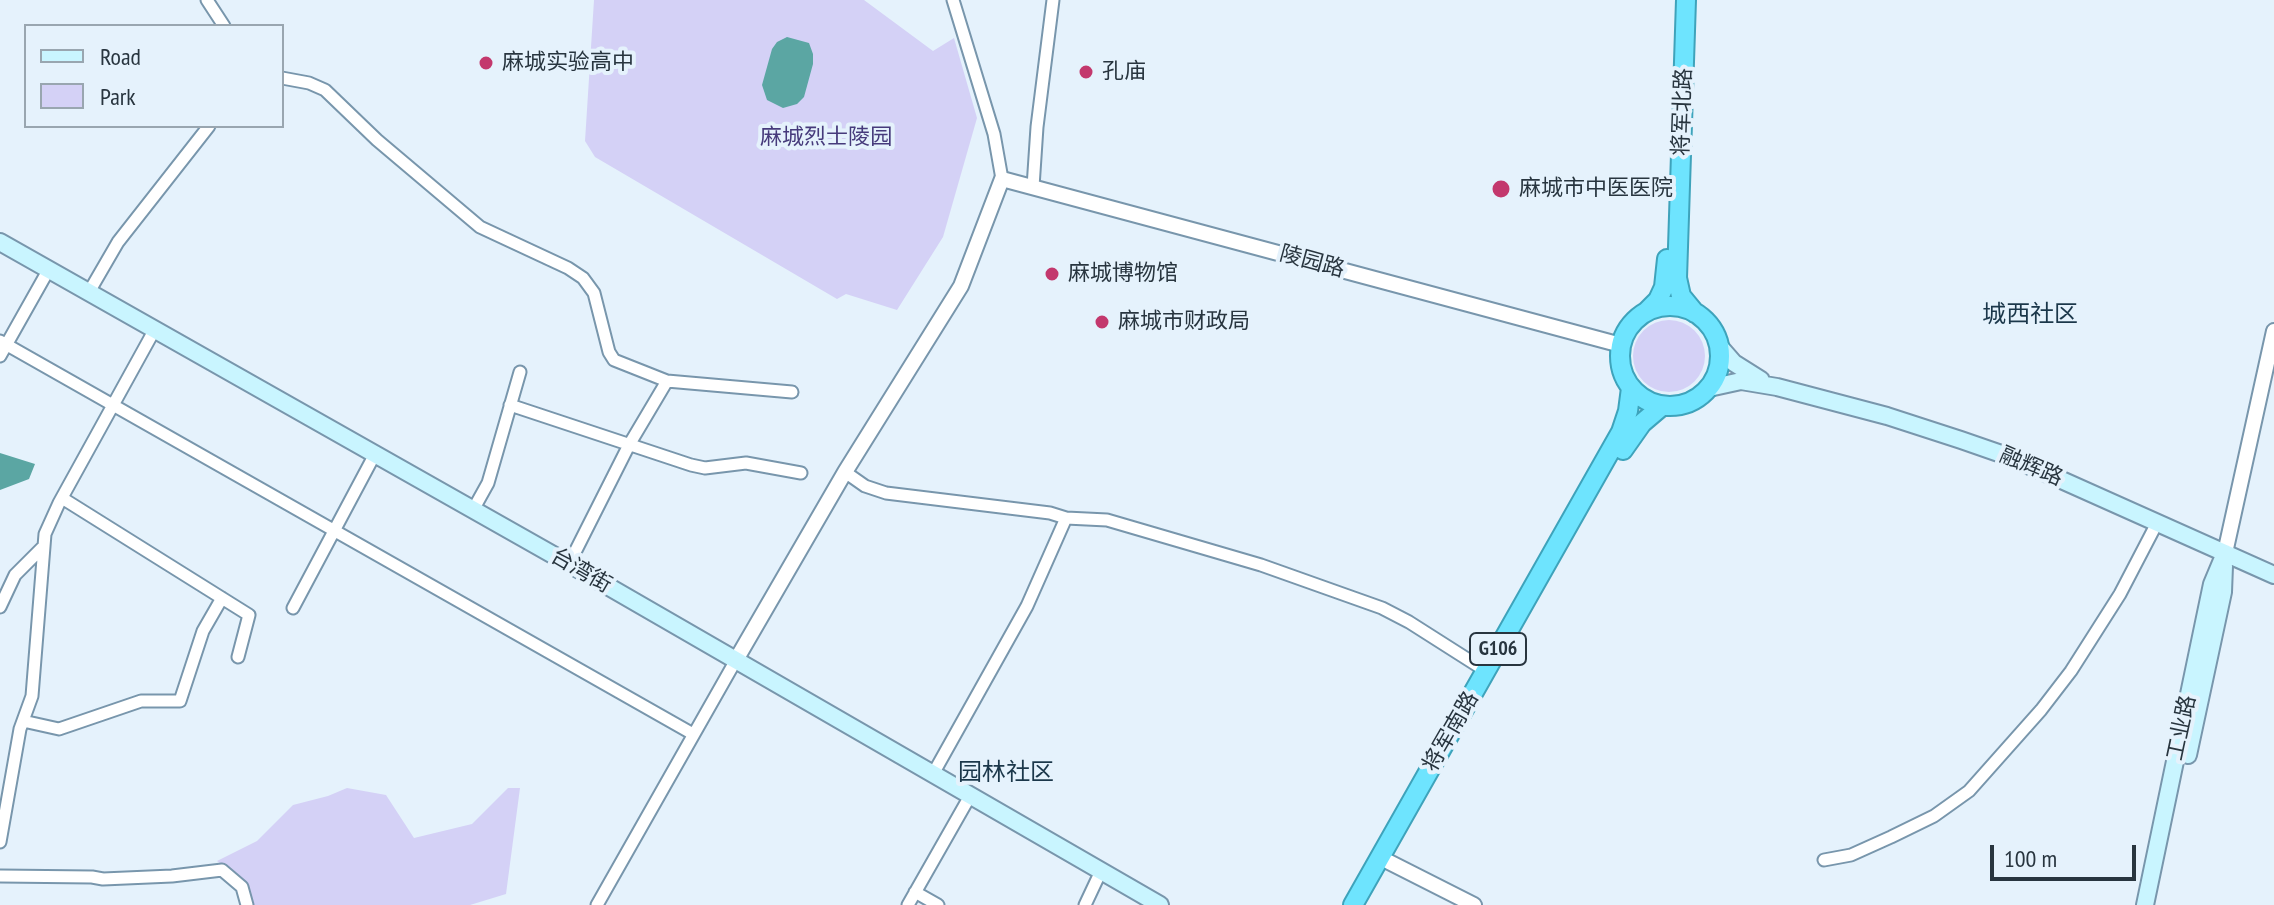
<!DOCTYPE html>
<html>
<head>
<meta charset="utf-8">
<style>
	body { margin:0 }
	#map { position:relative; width:2274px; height:905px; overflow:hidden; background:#e5f2fc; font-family:"PT Sans Narrow",sans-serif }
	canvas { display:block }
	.legend { position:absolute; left:24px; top:24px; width:260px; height:104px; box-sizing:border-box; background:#e5f2fc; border:2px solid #99a6b0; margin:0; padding:10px 14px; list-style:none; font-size:24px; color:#28353f }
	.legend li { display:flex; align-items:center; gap:16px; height:40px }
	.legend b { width:40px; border:2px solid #99a6b0 }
	.scale { position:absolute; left:1990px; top:845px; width:146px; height:36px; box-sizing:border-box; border:4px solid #28353f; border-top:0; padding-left:10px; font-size:24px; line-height:28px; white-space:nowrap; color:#28353f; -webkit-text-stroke:6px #e5f2fc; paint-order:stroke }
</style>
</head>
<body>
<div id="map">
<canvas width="2274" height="905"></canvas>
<ul class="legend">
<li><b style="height:10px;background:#c9f5ff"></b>Road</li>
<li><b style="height:22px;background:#d4d1f6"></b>Park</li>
</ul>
<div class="scale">100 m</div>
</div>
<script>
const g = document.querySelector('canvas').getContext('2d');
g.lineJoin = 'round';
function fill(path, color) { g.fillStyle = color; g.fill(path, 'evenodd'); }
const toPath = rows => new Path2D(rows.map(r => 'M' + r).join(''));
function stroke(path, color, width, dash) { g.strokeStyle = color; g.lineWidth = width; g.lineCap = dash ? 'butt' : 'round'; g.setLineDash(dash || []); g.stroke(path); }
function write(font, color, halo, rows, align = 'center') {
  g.font = font + ' "PT Sans Narrow","Noto Sans SC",sans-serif'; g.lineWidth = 8; g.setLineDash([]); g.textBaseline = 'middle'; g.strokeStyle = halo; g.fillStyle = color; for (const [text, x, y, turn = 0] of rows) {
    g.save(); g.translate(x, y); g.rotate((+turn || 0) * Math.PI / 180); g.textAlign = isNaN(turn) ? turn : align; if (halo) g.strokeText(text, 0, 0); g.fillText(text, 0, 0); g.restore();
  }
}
fill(toPath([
	[594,0,864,0,933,51,954,38,977,118,943,237,897,310,846,294,837,299,595,157,585,141],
	'1633 356a36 36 0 1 1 72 0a36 36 0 1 1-72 0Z',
	[347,788,386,795,414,838,472,824,508,788,520,788,506,894,470,905,250,905,242,879,217,861,257,841,293,805,328,796]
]), '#d4d1f6');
fill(toPath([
	[787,37,809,43,813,54,813,64,804,97,797,104,783,108,767,100,762,85,772,49,777,42],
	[0,453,35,464,29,479,0,490]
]), '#5ba6a3');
const minor = toPath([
	[207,0,224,26],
	[953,0,994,134,1002,179],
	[282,78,309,83,325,90,377,140,480,227,568,268,583,278,594,293,609,352,614,360,667,381,792,392],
	[1033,187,1037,127,1053,0],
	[89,292,118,242,209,126],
	[0,341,693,734],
	[0,356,49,269],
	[510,405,691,465,705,468,746,463,801,473],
	[845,472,865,486,886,493,1050,513,1066,518,1107,520,1261,565,1382,608,1409,622,1486,671],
	[62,498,249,615,238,657],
	[473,510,488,483,520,372],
	[569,564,629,445,667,381],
	[0,607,15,575,42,548],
	[293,608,375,454],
	[23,721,59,729,141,701,180,701,203,631,222,598],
	[933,774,1027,606,1066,518],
	[0,842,20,729,32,696,45,534,59,503,155,329],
	[1824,860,1851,855,1891,837,1934,816,1969,791,2041,710,2071,671,2120,594,2157,523],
	[0,876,92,877,103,879,172,876,222,870,242,887,247,905],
	[915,892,938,905],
	[597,905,736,660],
	[908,905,970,796],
	[1085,905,1101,871]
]);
const tertiary = toPath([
	[2225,553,2274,331],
	[736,660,845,472,961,286,1002,179,1621,345],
	[1389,862,1474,905]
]);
const secondary = toPath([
	[0,242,578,569,1160,905],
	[1720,347,1734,363,1761,380],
	[1709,388,1741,381,1777,387,1887,416,1961,440,2010,457,2274,575],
	[2188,755,2223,592,2224,566],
	[2145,905,2212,584,2225,553]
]);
const trunk = toPath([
	[1686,0,1677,278,1681,296,1695,313],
	'1620 356a50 50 0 1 1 100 0a50 50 0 1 1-100 0Z',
	[1646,312,1658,300,1664,287,1667,259],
	[1623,450,1642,423,1662,406],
	[1353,905,1621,432,1628,411,1631,388]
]);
stroke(minor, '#7896ac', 15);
stroke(tertiary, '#7896ac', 18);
stroke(secondary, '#7896ac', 20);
stroke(trunk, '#3ea3bb', 22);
stroke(minor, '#fff', 11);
stroke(tertiary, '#fff', 14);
stroke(secondary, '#c9f5ff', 16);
stroke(trunk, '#6ee4fe', 18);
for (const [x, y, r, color] of [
	[486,63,8,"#c3386d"],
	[1086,72,8,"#c3386d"],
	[1501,189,10,"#c3386d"],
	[1052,274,8,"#c3386d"],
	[1102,322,8,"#c3386d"]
]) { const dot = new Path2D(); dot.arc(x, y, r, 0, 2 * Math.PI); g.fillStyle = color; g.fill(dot); stroke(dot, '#e5f2fc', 3); }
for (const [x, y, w] of [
	[1498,649,56]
]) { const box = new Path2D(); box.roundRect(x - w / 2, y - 16, w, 32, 6); g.fillStyle = '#e5f2fc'; g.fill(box); stroke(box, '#28353f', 2); }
write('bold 20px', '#28353f', null, [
	["G106",1498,649]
]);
write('22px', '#28353f', '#e5f2fc', [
	["麻城实验高中",502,63],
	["孔庙",1102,72],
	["麻城市中医医院",1519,189],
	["麻城博物馆",1068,274],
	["麻城市财政局",1118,322]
], 'left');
write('22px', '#28353f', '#e5f2fc', [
	["将军北路",1683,112,-88],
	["陵园路",1312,262,15],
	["融辉路",2031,467,23],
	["台湾街",581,571,30],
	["工业路",2182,728,-78],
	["将军南路",1451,732,-60]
]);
write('22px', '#463b7b', '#e5f2fc', [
	["麻城烈士陵园",826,138]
]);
write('24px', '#1b374a', '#e5f2fc', [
	["城西社区",2030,315],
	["园林社区",1006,773]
]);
</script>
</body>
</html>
